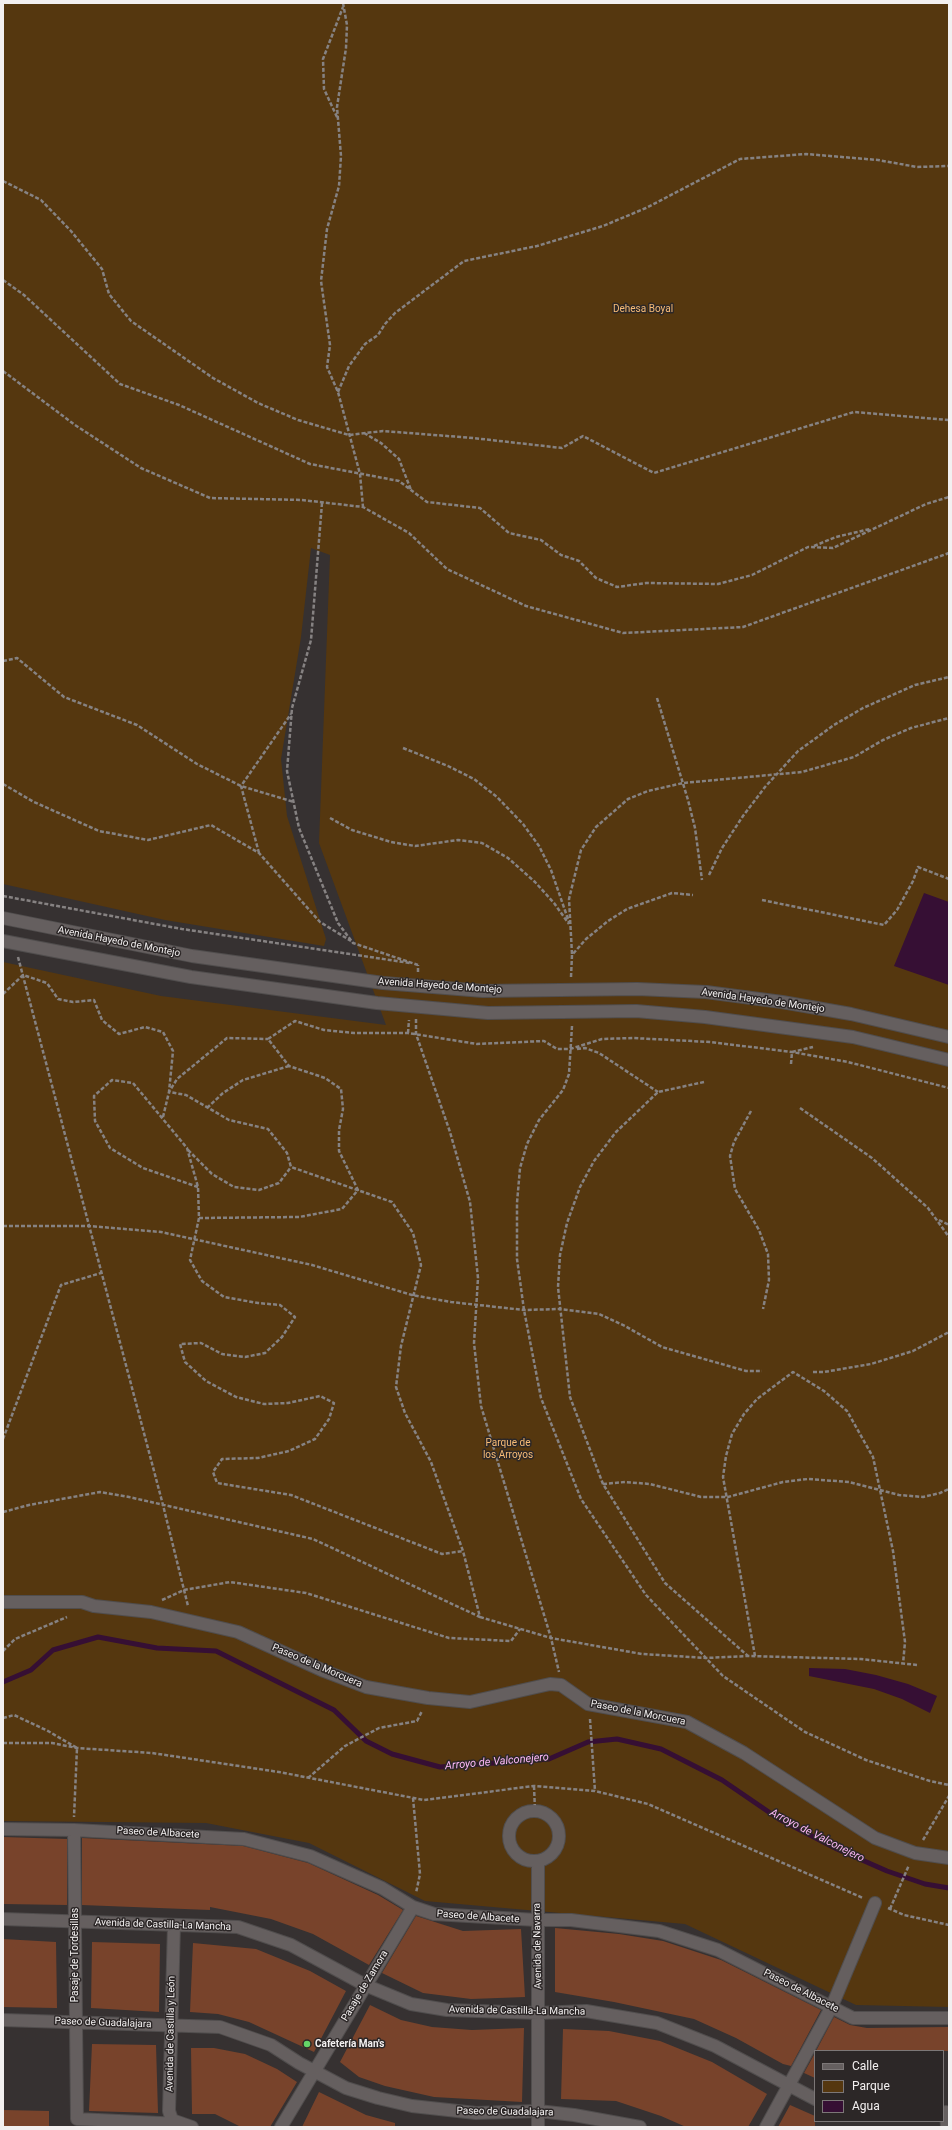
<!DOCTYPE html>
<html>
<head>
<meta charset="utf-8">
<style>
	body { margin:0 }
	#map { position:relative; width:952px; height:2130px; overflow:hidden; background:#363131; font-family:Roboto,sans-serif }
	canvas { display:block }
	.frame { position:absolute; inset:0; border:4px solid #f3f0f0; pointer-events:none }
	.legend { position:absolute; left:814px; top:2050px; width:130px; height:72px; box-sizing:border-box; background:#2c2727; border:1px solid #7c7777; margin:0; padding:5px 7px; list-style:none; font-size:12px; color:#f3f0f0 }
	.legend li { display:flex; align-items:center; gap:8px; height:20px }
	.legend b { width:20px; border:1px solid #7c7777 }
</style>
</head>
<body>
<div id="map">
<canvas width="952" height="2130"></canvas>
<div class="frame"></div>
<ul class="legend">
<li><b style="height:5px;background:#655f5f"></b>Calle</li>
<li><b style="height:11px;background:#55370f"></b>Parque</li>
<li><b style="height:11px;background:#360f34"></b>Agua</li>
</ul>
</div>
<script>
const g = document.querySelector('canvas').getContext('2d');
g.lineJoin = 'round';
function fill(path, color) { g.fillStyle = color; g.fill(path, 'evenodd'); }
const toPath = rows => new Path2D(rows.map(r => 'M' + r).join(''));
function stroke(path, color, width, dash) { g.strokeStyle = color; g.lineWidth = width; g.lineCap = dash ? 'butt' : 'round'; g.setLineDash(dash || []); g.stroke(path); }
function write(font, color, halo, rows, align = 'center') {
  g.font = font + ' Roboto,sans-serif'; g.lineWidth = 3; g.setLineDash([]); g.textBaseline = 'middle'; g.strokeStyle = halo; g.fillStyle = color; for (const [text, x, y, turn = 0] of rows) {
    g.save(); g.translate(x, y); g.rotate((+turn || 0) * Math.PI / 180); g.textAlign = isNaN(turn) ? turn : align; if (halo) g.strokeText(text, 0, 0); g.fillText(text, 0, 0); g.restore();
  }
}
fill(toPath([
	[3,3,949,3,949,2007,856,2005,685,1924,425,1901,309,1843,206,1823,3,1821,3,962,161,996,386,1025,319,843,330,555,311,548,301,637,281,759,287,816,326,939,324,946,165,920,3,884]
]), '#55370f');
fill(toPath([
	[924,893,949,902,949,985,894,966],
	[809,1668,845,1669,876,1675,908,1684,937,1696,930,1713,902,1699,874,1689,809,1676]
]), '#360f34');
stroke(toPath([
	[3,1682,31,1670,53,1650,98,1637,157,1648,216,1651,334,1710,366,1741,392,1754,440,1767,549,1759,588,1742,617,1739,661,1749,722,1780,779,1819,837,1849,887,1871,925,1884,949,1888]
]), '#360f34', 5);
fill(toPath([
	[3,1837,67,1839,67,1905,3,1904],
	[82,1838,243,1846,308,1863,378,1895,403,1910,369,1965,313,1934,271,1919,210,1907,210,1910,82,1905],
	[416,1916,463,1931,521,1929,525,1997,471,1999,423,1993,382,1973],
	[555,1928,619,1934,663,1941,721,1960,821,2010,791,2066,783,2064,736,2038,694,2019,614,2002,555,1992],
	[3,1939,56,1942,57,2008,3,2007],
	[92,1942,160,1944,159,2012,91,2008],
	[193,1943,256,1949,310,1971,346,1991,314,2052,249,2022,218,2014,190,2012],
	[370,2005,401,2020,432,2027,472,2030,524,2028,522,2102,434,2097,385,2086,359,2077,340,2062],
	[834,2017,850,2025,867,2028,949,2027,949,2051,816,2051],
	[563,2029,609,2031,660,2041,712,2062,767,2094,748,2127,686,2127,661,2116,616,2101,561,2099],
	[92,2044,156,2045,158,2113,89,2111],
	[191,2048,214,2048,245,2054,277,2069,297,2082,270,2127,241,2127,215,2114,192,2114],
	[815,2053,815,2078,804,2073],
	[319,2092,366,2115,395,2123,395,2127,302,2127],
	[790,2105,815,2116,815,2127,778,2127],
	[3,2110,49,2111,49,2127,3,2127]
]), '#78432b');
const minor = toPath([
	[3,918,192,956,383,983,483,991,637,989,706,992,782,1002,851,1014,949,1037],
	[3,941,191,977,377,1003,488,1013,636,1011,705,1017,853,1037,949,1060],
	[3,1602,82,1602,94,1606,151,1612,238,1632,324,1671,366,1687,428,1698,470,1702,550,1684,561,1685,588,1704,687,1722,744,1753,875,1838,915,1853,949,1858],
	'509 1836a25 25 0 1 1 50 0a25 25 0 1 1-50 0Z',
	[3,1829,74,1830,244,1839,310,1856,382,1888,413,1907,434,1914,537,1920,571,1920,659,1931,718,1950,853,2018,949,2018],
	[74,1830,77,2119,181,2124,181,2127],
	[538,1861,538,2127],
	[3,1919,238,1927,291,1945,365,1985,411,2004,447,2010,539,2013,586,2011,657,2023,715,2046,815,2099],
	[174,1925,169,2111,172,2120,192,2127],
	[3,2020,220,2027,271,2045,299,2063,346,2088,378,2098,412,2106,476,2113,538,2111,574,2115,640,2127],
	[946,2112,947,2127],
	[281,2127,413,1907],
	[766,2127,832,2006,875,1903]
]);
stroke(minor, '#504d4d', 14);
stroke(toPath([
	[343,3,347,25,346,48,337,107,341,156,339,186,327,229,321,281,330,345,327,367,338,392,360,474,363,507],
	[337,117,324,89,323,59,343,7],
	[3,181,41,200,71,231,102,269,109,294,131,321,213,378,258,403,298,420,349,435,383,431,473,438,562,448,583,436,654,473,854,412,949,420],
	[3,280,24,295,120,384,179,405,310,464,399,481,427,502,480,508,509,533,541,540,561,555,579,561,596,578,617,587,646,583,718,584,752,575,808,547,833,548,926,504,949,497],
	[3,371,75,425,141,468,210,498,302,500,363,507,409,533,447,569,526,606,623,633,743,627,949,553],
	[338,392,349,366,365,344,378,335,385,324,395,313,464,261,537,246,603,226,646,208,740,159,806,154,878,160,917,167,949,166],
	[364,433,381,443,399,459,411,490],
	[322,503,311,640,292,708,287,771,299,828,338,923,353,943,418,965],
	[814,546,836,537,870,529],
	[3,661,17,658,64,697,137,725,197,764,241,786,294,802],
	[657,698,688,800,695,828,702,880],
	[403,748,448,766,474,779,497,797,523,824,539,846,551,870,569,922],
	[3,784,34,802,99,831,148,840,211,825,259,853,320,922,351,941],
	[330,818,352,830,391,842,415,846,458,840,482,843,508,858,535,882,554,903,569,924],
	[259,853,241,786,291,714],
	[709,875,722,848,743,816,765,787,798,751,834,725,863,708,915,685,949,677],
	[3,896,182,929,410,963],
	[762,900,884,925,897,910,913,881,918,867,949,879],
	[572,954,569,899,581,850,596,827,628,799,648,791,683,783,802,772,854,757,883,740,911,728,949,718],
	[18,957,163,1505,188,1606],
	[418,972,418,965],
	[571,977,572,955,586,939,608,921,627,909,672,893,693,895],
	[3,994,23,975,47,983,58,999,73,1002,94,1000,102,1020,119,1034,145,1027,163,1032,173,1051,169,1092,186,1095,229,1120,268,1129,287,1153,291,1167,392,1202,413,1233,421,1265,401,1346,396,1387,405,1413,431,1462,463,1551,480,1617,313,1539,129,1497,100,1492,29,1505,3,1512],
	[416,1019,416,1034,450,1132,470,1202,478,1278,474,1343,481,1406,551,1638,559,1672],
	[572,1026,569,1074,563,1090,539,1120,527,1144,520,1168,517,1203,517,1259,524,1310,541,1398,581,1499,646,1595,723,1676,805,1732,866,1760,930,1781,949,1785],
	[408,1033,409,1020],
	[577,1049,585,1048,599,1053,658,1092],
	[791,1064,792,1052,813,1047],
	[704,1082,658,1092,616,1132,594,1161,580,1187,567,1223,560,1255,558,1287,570,1397,603,1484,665,1583,748,1656],
	[207,1108,223,1093,243,1080,289,1066],
	[800,1108,872,1158,928,1208,949,1237],
	[751,1111,734,1142,730,1156,735,1189,759,1230,768,1254,769,1280,763,1309],
	[163,1117,169,1092,177,1079,227,1038,268,1039],
	[188,1150,212,1174,234,1187,259,1190,279,1183,291,1167],
	[198,1187,143,1168,110,1148,95,1121,94,1096,112,1080,133,1083,187,1148,198,1187,199,1218,190,1260,202,1281,224,1297,258,1303,280,1305,295,1317,282,1337,265,1353,245,1357,222,1354,201,1343,180,1344,185,1362,206,1381,236,1397,264,1404,288,1403,320,1396,334,1403,329,1419,315,1439,289,1451,258,1458,222,1459,213,1472,217,1483,291,1495,442,1554,463,1551],
	[199,1218,299,1217,342,1209,358,1190,339,1151,339,1130,343,1109,341,1089,325,1078,289,1066,268,1039,295,1021,324,1030,354,1033,408,1033,477,1044,544,1041,557,1049,570,1049,602,1039,633,1038,710,1042,792,1052,848,1062,949,1088],
	[939,1220,949,1225],
	[3,1226,89,1226,161,1232,312,1265,412,1295,451,1302,524,1310,559,1309,599,1314,625,1326,662,1347,746,1371,762,1371],
	[813,1372,824,1372,871,1364,913,1351,949,1332],
	[3,1439,61,1285,101,1273],
	[603,1484,625,1482,650,1484,701,1497,728,1497,783,1482,808,1479,849,1482,899,1495,923,1497,940,1493,949,1489],
	[162,1600,184,1590,230,1582,306,1593,449,1638,511,1641,520,1629],
	[480,1617,551,1638,642,1654,706,1658,748,1656,861,1659,917,1665],
	[3,1651,15,1639,67,1617],
	[755,1656,723,1477,726,1456,732,1434,744,1414,757,1399,793,1372,824,1391,847,1411,873,1457,893,1551,905,1642,903,1664],
	[3,1718,14,1715,48,1731,77,1748,74,1817],
	[590,1719,595,1791],
	[3,1743,52,1743,77,1748,152,1753,279,1772,424,1800,534,1786,595,1791,648,1804,863,1898],
	[308,1778,345,1746,379,1728,417,1721,422,1711],
	[534,1786,535,1811],
	[413,1798,420,1874,416,1893],
	[923,1840,949,1796],
	[888,1908,904,1915,949,1925],
	[890,1909,909,1865]
]), '#868282', 2.5, [4, 2]);
stroke(minor, '#655f5f', 12);
for (const [x, y, r, color] of [
	[307,2044,4,"#65d467"]
]) { const dot = new Path2D(); dot.arc(x, y, r, 0, 2 * Math.PI); g.fillStyle = color; g.fill(dot); stroke(dot, '#2c2727', 1.5); }
write('10px', '#f8bc76', '#2c2727', [
	["Dehesa Boyal",643,309],
	["Parque de",508,1443],
	["los Arroyos",508,1455]
]);
write('10px', '#f3f0f0', '#2c2727', [
	["Avenida Hayedo de Montejo",119,942,11],
	["Avenida Hayedo de Montejo",440,986,4],
	["Avenida Hayedo de Montejo",763,1001,8],
	["Paseo de la Morcuera",317,1666,23],
	["Paseo de la Morcuera",638,1713,11],
	["Paseo de Albacete",158,1833,3],
	["Paseo de Albacete",478,1917,4],
	["Avenida de Castilla-La Mancha",163,1925,2],
	["Avenida de Navarra",538,1946,-91],
	["Pasaje de Tordesillas",75,1955,-90],
	["Pasaje de Zamora",365,1986,-59],
	["Paseo de Albacete",801,1991,27],
	["Avenida de Castilla-La Mancha",517,2011,1],
	["Paseo de Guadalajara",103,2023,2],
	["Avenida de Castilla y León",171,2034,-89],
	["Paseo de Guadalajara",505,2112,1]
]);
write('bold 10px', '#f3f0f0', '#2c2727', [
	["Cafetería Man's",315,2044]
], 'left');
write('italic 11px', '#fcb8f6', '#2c2727', [
	["Arroyo de Valconejero",497,1762,-5],
	["Arroyo de Valconejero",817,1836,27]
]);
</script>
</body>
</html>
